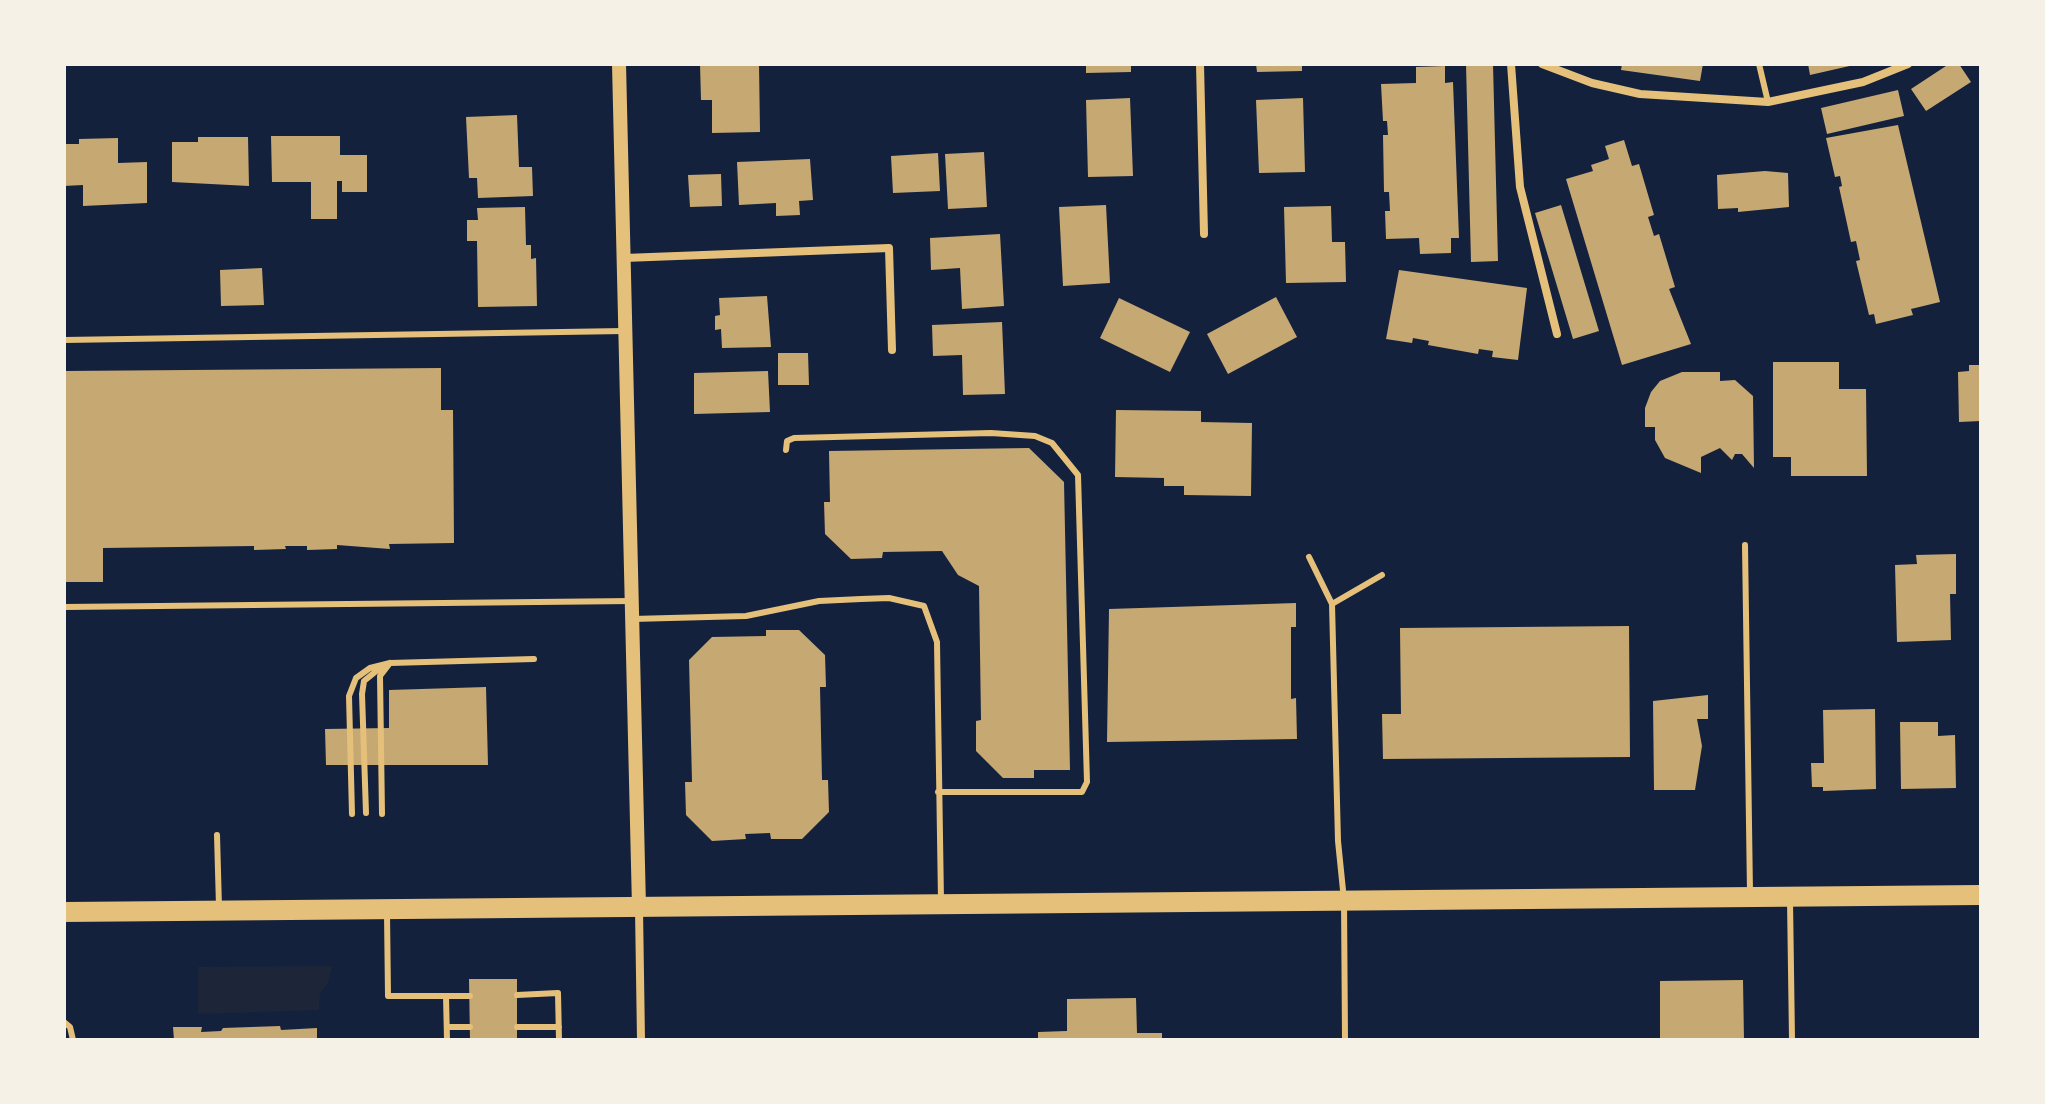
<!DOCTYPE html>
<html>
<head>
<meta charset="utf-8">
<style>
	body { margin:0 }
	#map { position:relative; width:2045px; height:1104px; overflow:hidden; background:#14213d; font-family:"Archivo Narrow",sans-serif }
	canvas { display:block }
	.frame { position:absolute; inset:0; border:66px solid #f6f1e7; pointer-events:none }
</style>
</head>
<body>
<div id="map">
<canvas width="2045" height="1104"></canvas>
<div class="frame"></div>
</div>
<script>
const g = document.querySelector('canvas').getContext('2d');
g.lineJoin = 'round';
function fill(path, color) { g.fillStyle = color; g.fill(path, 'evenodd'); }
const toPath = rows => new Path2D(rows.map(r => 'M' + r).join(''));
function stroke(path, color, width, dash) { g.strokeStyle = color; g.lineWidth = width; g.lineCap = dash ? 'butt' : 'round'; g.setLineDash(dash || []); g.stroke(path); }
fill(toPath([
	[332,966,328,983,320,993,319,1010,198,1014,198,967]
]), '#1d2539');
fill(toPath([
	[700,64,759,64,760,132,712,133,712,100,701,100],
	[1086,64,1131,64,1131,72,1086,73],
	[1256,64,1302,64,1302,71,1257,72],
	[1466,64,1493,64,1498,261,1471,262],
	[1622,64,1703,64,1700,81,1621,70],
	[1808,64,1854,64,1854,65,1810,75],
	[1949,64,1959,64,1971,82,1926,111,1911,89],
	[1445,66,1445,83,1453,82,1459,238,1451,238,1451,253,1420,254,1419,238,1386,239,1385,211,1390,211,1389,192,1384,192,1383,135,1388,135,1387,121,1383,121,1381,84,1416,83,1416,67],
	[1898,90,1904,116,1827,134,1821,108],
	[1130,98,1133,176,1088,177,1086,100],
	[1303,98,1305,172,1259,173,1256,100],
	[517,115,519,167,532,167,533,196,478,198,477,178,469,178,466,117],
	[1898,125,1940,302,1911,309,1913,315,1876,324,1874,314,1869,315,1856,261,1860,260,1856,241,1851,242,1839,187,1842,186,1840,176,1835,177,1826,138],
	[271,136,340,136,340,155,367,155,367,192,342,192,342,181,337,181,337,219,311,219,311,182,272,182],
	[198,137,248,137,249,186,172,182,172,142,198,142],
	[118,138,118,163,147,162,147,203,83,206,83,185,64,186,64,144,79,144,79,139],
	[1624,140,1632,166,1639,164,1654,215,1648,217,1654,236,1659,234,1675,287,1669,289,1691,344,1622,365,1566,179,1593,171,1591,165,1609,159,1605,146],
	[984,152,987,207,948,209,945,154],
	[938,153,940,191,893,193,891,156],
	[810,159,813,200,799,201,800,215,776,216,776,203,739,205,737,162],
	[1765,171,1788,173,1789,207,1738,212,1738,208,1718,209,1717,175],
	[721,174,722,206,690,207,688,175],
	[1106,205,1110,283,1063,286,1059,207],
	[1561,205,1599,331,1573,339,1535,213],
	[1331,206,1332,242,1345,242,1346,282,1286,283,1284,207],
	[525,207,526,245,531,245,531,259,536,258,537,306,478,307,477,241,467,241,467,220,478,220,477,208],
	[1000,234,1004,306,962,309,960,268,931,270,930,238],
	[262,268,264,305,221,306,220,270],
	[1399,270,1527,288,1518,360,1492,357,1493,351,1479,349,1478,354,1428,345,1429,341,1413,338,1412,343,1386,339],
	[767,296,771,347,722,348,721,329,715,330,715,316,720,315,719,298],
	[1276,297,1297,337,1228,374,1207,334],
	[1119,298,1190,332,1170,372,1100,338],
	[1002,322,1005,394,963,395,962,355,933,356,932,325],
	[778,353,808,353,809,385,778,385],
	[1773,362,1839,362,1839,389,1866,389,1867,476,1791,476,1791,457,1773,457],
	[1969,365,1981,365,1981,421,1959,422,1958,372,1969,371],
	[441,368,441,410,453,410,454,543,389,544,390,549,337,545,337,549,307,550,307,546,285,546,286,549,254,550,254,546,103,548,103,582,64,582,64,371],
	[768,371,770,412,694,414,694,373],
	[1682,372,1720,372,1720,381,1735,380,1753,396,1754,468,1742,454,1735,454,1732,460,1720,448,1701,457,1701,473,1665,458,1655,440,1655,427,1645,427,1645,408,1651,392,1660,381],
	[1116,410,1201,411,1201,422,1252,423,1251,496,1184,495,1184,486,1164,486,1164,478,1115,477],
	[1029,448,1064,482,1070,770,1034,770,1034,778,1003,778,976,751,976,721,981,720,979,586,958,575,942,551,883,552,882,558,851,559,825,534,824,502,830,502,829,451],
	[1956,554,1956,594,1950,594,1951,640,1897,642,1895,565,1917,564,1916,555],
	[1296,603,1296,627,1291,627,1291,699,1296,698,1297,739,1107,742,1109,609],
	[1629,626,1630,757,1383,759,1382,714,1401,714,1400,628],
	[766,630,799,630,825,655,826,687,820,687,822,780,828,780,829,812,802,839,771,839,770,833,745,834,746,839,712,841,686,815,685,782,692,782,689,660,712,637,766,636],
	[486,687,488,765,326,765,325,729,389,728,389,690],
	[1708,695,1708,719,1697,719,1702,746,1695,790,1654,790,1653,701],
	[1875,709,1876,789,1823,791,1823,787,1812,787,1811,763,1824,763,1823,710],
	[1900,722,1938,722,1938,736,1955,735,1956,788,1901,789],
	[469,979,517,979,517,1040,470,1040],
	[1743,980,1744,1040,1660,1040,1660,981],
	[1136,998,1137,1033,1162,1033,1162,1040,1038,1040,1038,1032,1067,1031,1067,999],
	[280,1026,281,1030,317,1028,317,1040,174,1040,173,1027,202,1027,201,1032,221,1031,223,1028]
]), '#c6a872');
stroke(toPath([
	[1759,64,1768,102],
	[64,340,624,331],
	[786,450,787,441,794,438,991,433,1035,436,1052,443,1078,475,1087,782,1082,792,938,792],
	[1745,545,1750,893],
	[1309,557,1332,604],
	[64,607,632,601],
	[632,619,746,616,819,601,861,599,889,598,924,606,937,642,941,901],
	[366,813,362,694,364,681,380,668],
	[352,814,349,696,356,678,370,668,390,663,534,659],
	[382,814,380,676,390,663],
	[217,835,219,907],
	[1790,900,1792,1040],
	[387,913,388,996,470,996],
	[517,995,558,993,559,1040],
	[446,996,447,1040],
	[64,1022,70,1027,73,1040],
	[447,1027,470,1027],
	[517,1027,559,1027],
	[1345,1040,1344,900,1338,841,1332,604,1382,575]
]), '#e5c07b', 6);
stroke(toPath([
	[1200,64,1204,234],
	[1511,64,1520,187,1557,334],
	[1542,64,1592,83,1640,94,1768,102,1863,82,1908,64],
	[624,258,889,248,892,350],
	[639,909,641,1040]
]), '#e5c07b', 8);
stroke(toPath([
	[619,64,639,907]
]), '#e5c07b', 14);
stroke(toPath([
	[64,912,1981,895]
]), '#e5c07b', 20);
</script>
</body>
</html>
